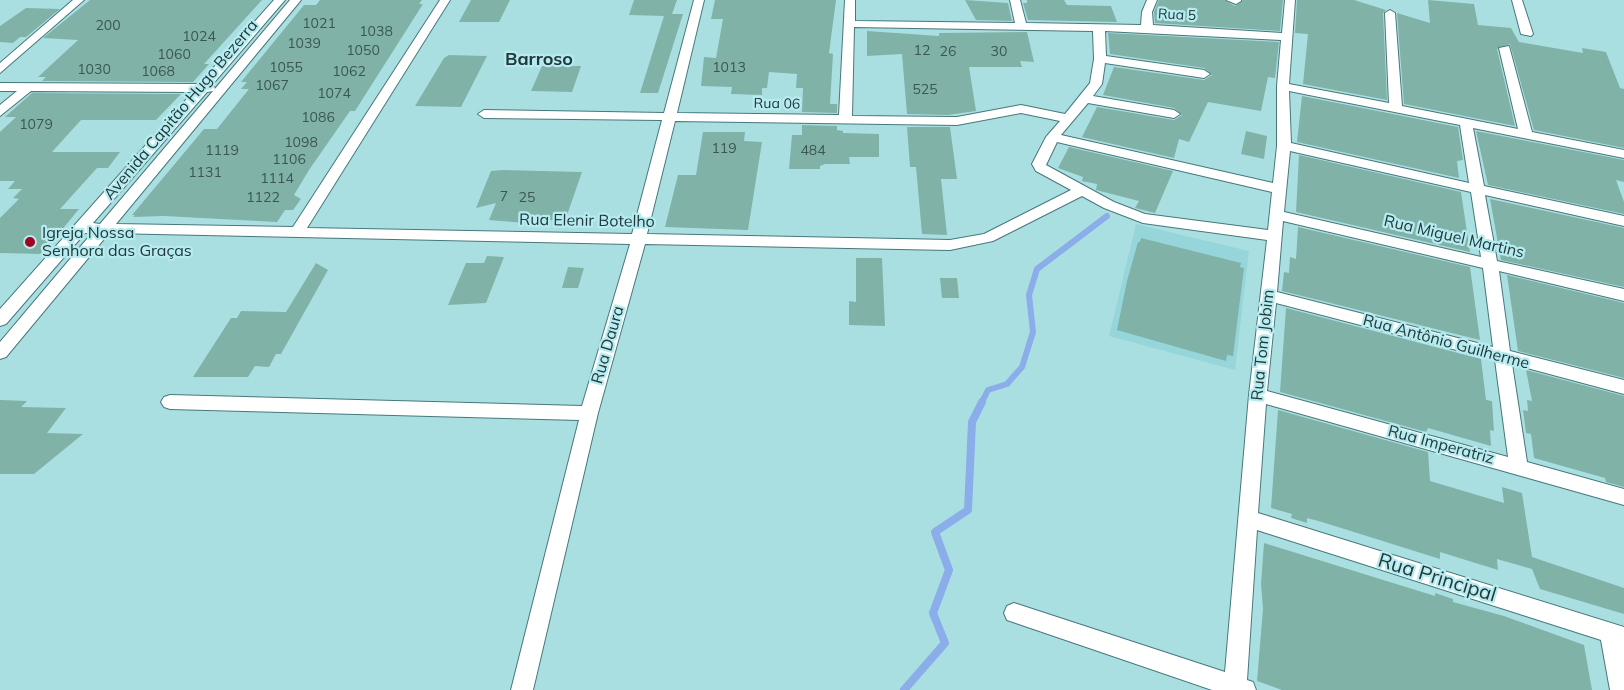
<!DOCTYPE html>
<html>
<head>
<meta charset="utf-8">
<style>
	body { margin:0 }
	canvas { display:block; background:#aadfe2 }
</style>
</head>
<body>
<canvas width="1624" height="690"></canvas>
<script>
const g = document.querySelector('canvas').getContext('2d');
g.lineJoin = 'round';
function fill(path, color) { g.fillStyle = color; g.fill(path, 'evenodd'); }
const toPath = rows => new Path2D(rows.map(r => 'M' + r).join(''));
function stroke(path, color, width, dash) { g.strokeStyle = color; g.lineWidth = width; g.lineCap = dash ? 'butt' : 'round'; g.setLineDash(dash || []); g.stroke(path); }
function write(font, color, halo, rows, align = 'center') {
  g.font = font + ' Mulish,sans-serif'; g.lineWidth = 4.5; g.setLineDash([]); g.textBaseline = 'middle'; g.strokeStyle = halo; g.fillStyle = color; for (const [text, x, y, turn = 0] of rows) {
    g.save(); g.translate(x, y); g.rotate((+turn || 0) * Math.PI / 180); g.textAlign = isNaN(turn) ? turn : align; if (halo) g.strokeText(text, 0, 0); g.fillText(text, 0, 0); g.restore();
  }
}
fill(toPath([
	[1136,224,1249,251,1235,370,1109,336]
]), '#96d6db');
stroke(toPath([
	[981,404,988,390,1007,384,1022,367,1033,332,1029,295,1037,269,1107,216]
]), '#8badea', 6);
stroke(toPath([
	[904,690,945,643,933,613,949,570,935,532,968,510,972,422,982,402]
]), '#8badea', 8);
fill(toPath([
	[90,0,262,0,204,64,209,64,193,82,42,81,46,77,38,77,78,40,43,38],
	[320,0,422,0,419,4,423,4,355,111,350,111,309,170,294,195,301,199,293,210,285,210,277,222,164,216,133,217,135,215,132,215,204,129,217,129,249,89,241,89,247,82,241,82,304,5,316,5],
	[471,0,510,0,499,22,459,22],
	[634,0,677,0,672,14,683,14,658,93,640,93,664,16,629,15],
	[715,0,836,0,829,53,833,54,830,104,837,104,837,113,802,112,803,88,796,88,797,74,769,72,767,88,762,88,762,95,731,94,732,87,701,86,704,57,716,58,723,19,711,19],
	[965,0,1008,3,1012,21,976,20],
	[1027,0,1064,0,1067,5,1111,6,1117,22,1028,20,1023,3,1027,3],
	[1159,0,1224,0,1235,6,1243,0,1283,0,1280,31,1155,23,1154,12],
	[1297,0,1354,0,1386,10,1383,13,1387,100,1303,84,1308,34,1295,33],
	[1428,0,1474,4,1478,25,1511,28,1519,42,1583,53,1582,48,1606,52,1620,88,1624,89,1624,148,1534,130,1510,44,1497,49,1515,126,1404,104,1397,13,1430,23],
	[26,8,60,9,26,37,20,37,13,43,0,42,0,26],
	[867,31,939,36,939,33,1027,32,1034,62,1020,61,1022,67,969,67,976,111,948,115,907,114,902,54,867,56],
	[1108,33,1279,42,1275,78,1268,77,1261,111,1208,102,1189,142,1179,139,1174,158,1082,137,1097,107,1174,120,1182,115,1174,108,1103,95,1114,67,1204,80,1212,75,1204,68,1110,54],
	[449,55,487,56,461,107,415,106,444,58],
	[542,66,581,66,572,92,531,91],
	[32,93,181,94,156,120,81,120,52,152,120,152,108,168,97,168,60,209,79,209,42,254,0,253,0,218,19,199,13,198,22,189,8,189,15,181,0,181,0,132,16,117,5,117],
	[1302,96,1458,127,1463,160,1457,161,1459,178,1297,142],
	[802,125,837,126,837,130,843,131,843,133,879,134,879,157,849,157,850,164,825,164,820,166,820,169,789,169,792,135,802,135],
	[907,127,950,127,957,179,941,179,947,235,922,234,916,167,910,167],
	[1246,131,1267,136,1264,159,1241,154],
	[1476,131,1624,160,1624,182,1616,180,1624,202,1624,214,1488,185],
	[703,132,745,132,744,141,762,142,748,230,665,227,678,175,696,175],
	[1069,147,1173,171,1155,213,1135,208,1139,201,1096,190,1097,184,1082,181,1083,177,1058,168],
	[1299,155,1461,192,1470,252,1296,212],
	[491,171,503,170,582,172,565,221,550,220,549,225,489,220,496,203,476,208],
	[1490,199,1624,228,1624,287,1501,260],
	[1298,227,1470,267,1480,340,1282,291,1284,272,1289,273,1290,257,1296,259],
	[1141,238,1241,263,1240,267,1244,268,1233,356,1227,355,1226,361,1117,330,1127,281,1138,242,1140,242],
	[487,256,504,257,486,303,448,305,466,263,484,263],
	[856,258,882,258,885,326,849,325,849,301,856,302],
	[316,263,328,270,281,354,276,354,269,367,255,366,248,377,193,377,231,318,237,318,241,311,286,312],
	[568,267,584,268,578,288,562,288],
	[1507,275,1624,303,1624,378,1518,351],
	[940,278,957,278,959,298,942,298],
	[1286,308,1481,359,1486,400,1492,401,1494,431,1490,430,1491,446,1428,428,1426,432,1280,392],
	[1526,370,1624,396,1624,487,1606,482,1605,478,1534,458,1531,434,1526,433,1523,410,1528,411,1527,400,1532,401],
	[0,400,27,401,21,407,66,408,47,433,83,434,34,474,0,474],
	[1278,410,1428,452,1430,481,1504,503,1502,487,1522,493,1532,557,1624,588,1624,614,1540,589,1532,569,1497,559,1498,570,1440,552,1440,559,1322,522,1307,518,1307,523,1291,518,1292,514,1271,508],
	[1264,543,1435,596,1435,593,1453,599,1453,602,1504,616,1584,645,1592,690,1282,690,1257,681,1263,609,1261,584]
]), '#80b2a8');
const minor = toPath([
	[73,0,84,0,0,73,0,63,73,0],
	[274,0,285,0,212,85,215,88,214,90,290,0,301,0,116,224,293,227,440,0,450,0,307,228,632,234,662,120,484,118,478,114,484,110,664,113,694,0,704,0,677,113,839,115,845,0,855,0,855,21,1015,23,1010,0,1020,0,1026,23,1141,25,1142,12,1147,0,1157,0,1152,12,1153,25,1282,33,1285,0,1295,0,1289,84,1389,103,1385,13,1390,10,1395,13,1402,106,1518,129,1499,48,1509,46,1532,132,1624,150,1624,158,1473,128,1484,186,1624,216,1624,226,1485,195,1497,261,1624,289,1624,301,1499,271,1510,351,1624,380,1624,394,1512,364,1527,462,1624,489,1624,505,1266,404,1258,513,1624,627,1624,690,1610,690,1601,640,1257,530,1247,680,1253,682,1256,690,1212,690,1007,620,1004,613,1007,606,1014,603,1225,672,1249,395,1267,240,1143,223,1104,208,1082,196,993,241,950,250,645,244,598,413,533,690,511,690,579,420,170,409,164,407,161,402,164,397,170,395,582,406,630,244,109,233,6,357,0,359,0,342,92,233,85,233,6,324,0,326,0,309,193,92,31,91,0,116,0,105,17,91,0,91,0,83,199,84,274,0],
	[854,27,1093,31,1094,59,1090,83,1065,114,1021,105,957,117,852,116,854,27],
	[1105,31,1281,40,1277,86,1277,146,1273,183,1061,135,1088,103,1174,118,1180,114,1174,110,1093,96,1102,84,1105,63,1204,78,1210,74,1204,70,1106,56,1105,31],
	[213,91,100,224,93,223,207,92,213,91],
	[1289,91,1460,125,1469,183,1291,143,1289,91],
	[1021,113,1060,121,1046,137,1032,164,1036,171,1071,190,984,234,950,240,647,234,675,121,957,125,1021,113],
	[1057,142,1272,192,1268,230,1145,214,1114,202,1046,165,1057,142],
	[1290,151,1471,192,1481,257,1284,212,1290,151],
	[1283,221,1483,268,1493,347,1277,292,1283,221],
	[1276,303,1495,360,1508,457,1267,391,1276,303],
	[1226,0,1241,0,1241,1,1236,4,1226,0],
	[1512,0,1522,0,1533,34,1531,36,1521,34,1512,0]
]);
stroke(minor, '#46787c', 2);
fill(minor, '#fff');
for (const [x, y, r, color] of [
	[30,242,6,"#a20323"]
]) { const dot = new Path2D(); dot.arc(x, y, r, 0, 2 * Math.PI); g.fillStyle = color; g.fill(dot); stroke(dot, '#b6ecf0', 2); }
write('14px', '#22383a', '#b6ecf0', [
	["Rua 5",1177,15,3],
	["Rua 06",777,104,1]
]);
write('14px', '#3a5656', null, [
	["1021",319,24],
	["200",108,26],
	["1038",376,32],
	["1024",199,37],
	["1039",304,44],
	["1050",363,51],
	["12",922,51],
	["26",948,52],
	["30",999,52],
	["1060",174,55],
	["1055",286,68],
	["1013",729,68],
	["1030",94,70],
	["1068",158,72],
	["1062",349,72],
	["1067",272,86],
	["525",925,90],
	["1074",334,94],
	["1086",318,118],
	["1079",36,125],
	["1098",301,143],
	["119",724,149],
	["1119",222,151],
	["484",813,151],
	["1106",289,160],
	["1131",205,173],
	["1114",277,179],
	["7",504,197],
	["1122",263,198],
	["25",527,198]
]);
write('16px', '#22383a', '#b6ecf0', [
	["Avenida Capitão Hugo Bezerra",181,110,-50],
	["Rua Elenir Botelho",587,221,1],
	["Rua Miguel Martins",1454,237,13],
	["Rua Antônio Guilherme",1446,342,15],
	["Rua Daura",608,345,-74],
	["Rua Tom Jobim",1263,345,-84],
	["Rua Imperatriz",1441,445,15]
]);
write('16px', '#22383a', '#b6ecf0', [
	["Igreja Nossa",42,233],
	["Senhora das Graças",42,251]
], 'left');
write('bold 18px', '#22383a', '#b6ecf0', [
	["Barroso",539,60]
]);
write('20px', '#22383a', '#b6ecf0', [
	["Rua Principal",1437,578,17]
]);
</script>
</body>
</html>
